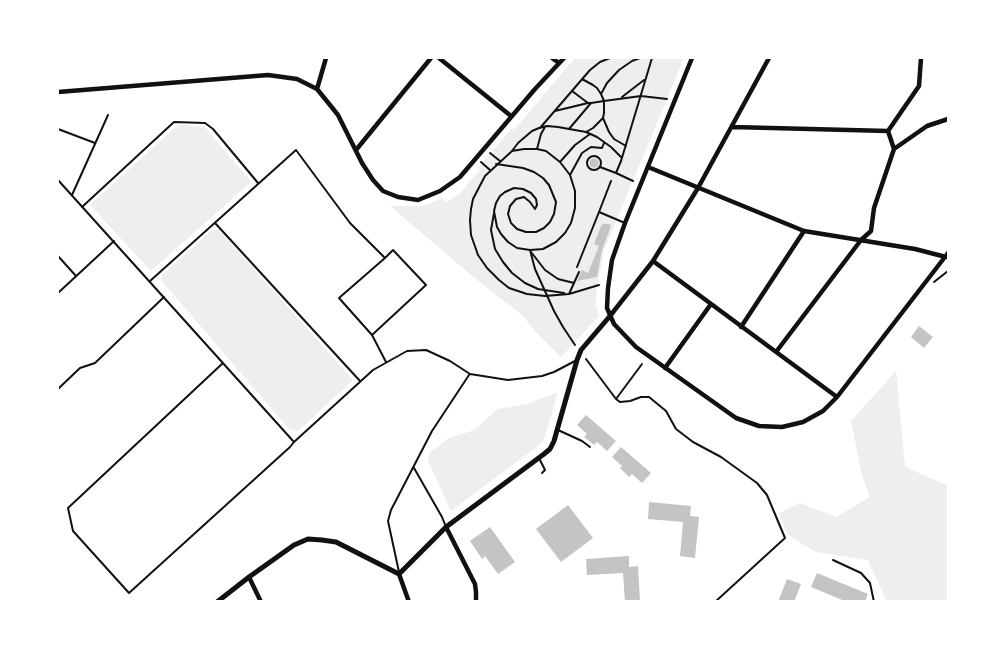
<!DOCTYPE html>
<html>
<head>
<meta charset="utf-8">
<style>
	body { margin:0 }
	#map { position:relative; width:1006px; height:659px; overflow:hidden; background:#fff; font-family:"Roboto Condensed",sans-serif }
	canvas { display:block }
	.frame { position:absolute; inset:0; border:59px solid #fff; pointer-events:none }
</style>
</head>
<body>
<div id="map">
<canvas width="1006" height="659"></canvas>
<div class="frame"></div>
</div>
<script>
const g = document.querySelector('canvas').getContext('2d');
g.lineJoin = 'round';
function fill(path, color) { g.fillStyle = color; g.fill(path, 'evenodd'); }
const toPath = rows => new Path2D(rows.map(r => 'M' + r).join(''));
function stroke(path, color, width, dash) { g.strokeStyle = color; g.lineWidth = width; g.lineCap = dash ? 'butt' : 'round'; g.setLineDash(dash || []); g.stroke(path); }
fill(toPath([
	[575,58,684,58,604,250,596,295,596,305,599,316,561,357,534,330,522,315,477,280,390,206,422,206,443,198,446,203,459,194,480,170,478,168,512,128,514,130],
	[179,124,205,127,251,182,151,271,90,205],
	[212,230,219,230,353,380,298,431,289,429,161,280,162,275],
	[896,371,905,467,948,486,948,601,889,602,886,600,868,560,816,552,788,535,779,513,800,503,836,517,870,497,862,475,851,421],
	[558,392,544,439,538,446,451,511,428,461,430,452,449,438,475,430,497,409,527,404]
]), '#eee');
fill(toPath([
	'589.5 163a4.5 4.5 0 1 1 9 0a4.5 4.5 0 1 1-9 0Z',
	[603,224,609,224,611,226,602,250,597,277,577,281,582,270,588,273,599,246,594,244,601,226],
	[919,326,933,337,924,348,911,337],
	[586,415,616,441,607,451,597,442,594,445,584,437,587,434,577,425],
	[621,447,651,473,642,483,632,474,629,477,620,468,622,466,612,457],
	[649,502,691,506,690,516,699,517,695,558,680,556,683,522,648,519],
	[568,505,593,538,561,562,536,529],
	[490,527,515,562,498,574,485,556,482,559,470,541],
	[629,556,629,567,638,566,640,602,625,602,623,573,587,575,586,559],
	[817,573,868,594,865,602,847,602,811,587],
	[787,579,801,584,794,602,778,602]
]), '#c4c4c4');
stroke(toPath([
	[582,79,593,85,597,88,601,94],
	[572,91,588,103],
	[622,97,644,80],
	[555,111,588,103,591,103],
	[603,118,609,132,614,139,626,146],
	[540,128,590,70,600,62,610,58],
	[569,129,591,103,604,101,641,96,667,99],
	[586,132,593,128,603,118,604,113,604,101,601,94,607,83,619,70,632,61,640,58],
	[537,149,541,134,545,127],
	[512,151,524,149,537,149,546,151,560,162,570,175,575,191,575,208,571,223,565,233,556,242,543,249,530,250,517,248,508,242,501,234,497,227,494,211,496,203,500,196,505,192,514,188,523,189,531,193,536,199,537,205,535,209],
	[490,153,500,161],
	'587 163a7 7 0 1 1 14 0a7 7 0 1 1-14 0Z',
	[481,162,490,170],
	[560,162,575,145,590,134],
	[496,164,523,168,534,172,543,178,549,185,556,202,554,214,550,222,544,228,536,232,526,232,517,229,511,223,508,214,510,206,516,199,524,197,530,202,535,209],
	[600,167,616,173],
	[570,175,582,153,591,147,602,148,604,143],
	[633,181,616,173,621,161,652,58],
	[494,213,491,230,495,249,503,262,512,273,525,283,538,289,564,293],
	[530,250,535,269,554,311,563,327,575,345],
	[531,252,545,270,558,279,574,283],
	[934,282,948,271],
	[599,285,569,294,545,296,527,294,509,288,499,280,487,268,478,255,471,235,470,220,471,209,473,199,485,176,512,151,518,143,532,131,539,128,547,126,558,127,586,132,597,137,611,147,622,158],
	[569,294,579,272],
	[586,359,616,399,620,402,630,401,641,397,649,397,666,411,676,429,693,442,721,457,757,483,767,495,785,538,715,602],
	[616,399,642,364]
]), '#111', 2);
stroke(toPath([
	[58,129,95,143],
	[58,180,294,442],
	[611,181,599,212,625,223],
	[72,195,108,115],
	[82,207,174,122,205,123,213,129,258,183],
	[215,223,360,381],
	[58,256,76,276],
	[577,267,599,212],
	[150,281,296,150,350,223,385,258,339,298,372,335,386,362],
	[58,293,114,241],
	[372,335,426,285,393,250,385,258],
	[223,363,68,508,73,531,129,593,290,447,294,442,373,370,407,351,426,350,450,361,470,374,508,380,542,376,554,372,575,361],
	[58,389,80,368,95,363,164,297],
	[558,430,582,441,590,447],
	[539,458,545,470,542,473],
	[414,468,442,517,446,527],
	[833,560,861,573,870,583,874,602],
	[399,572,388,521,391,510,432,431,469,375]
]), '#111', 2);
stroke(toPath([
	[439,58,511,116],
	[552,58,559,63],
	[692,58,625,223,612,260,608,288,607,308,614,324,636,347,736,418,759,426,782,427,803,422,823,411,837,397,948,253],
	[317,89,326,58],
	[58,92,268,75,297,79,317,89,330,105,338,115,362,163,373,180,383,191,398,197,418,200,440,191,460,177,535,89,564,58],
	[732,127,888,131],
	[888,131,919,86,921,58],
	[894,149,927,126,948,119],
	[356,150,431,58],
	[648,167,804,231,915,249,946,257],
	[653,261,837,397],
	[610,316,653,261,698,188,769,58],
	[741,327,804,231],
	[776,352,861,240,871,231,874,208,894,149,888,131],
	[665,368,711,304],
	[446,527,475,584,476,592,476,602],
	[399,574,409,602],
	[249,577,261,602]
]), '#111', 4.5);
stroke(toPath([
	[217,602,249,577,294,545,308,539,322,540,336,542,399,574,446,527,544,454,550,449,554,441,577,360,581,350,610,316]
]), '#111', 5);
</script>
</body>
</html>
